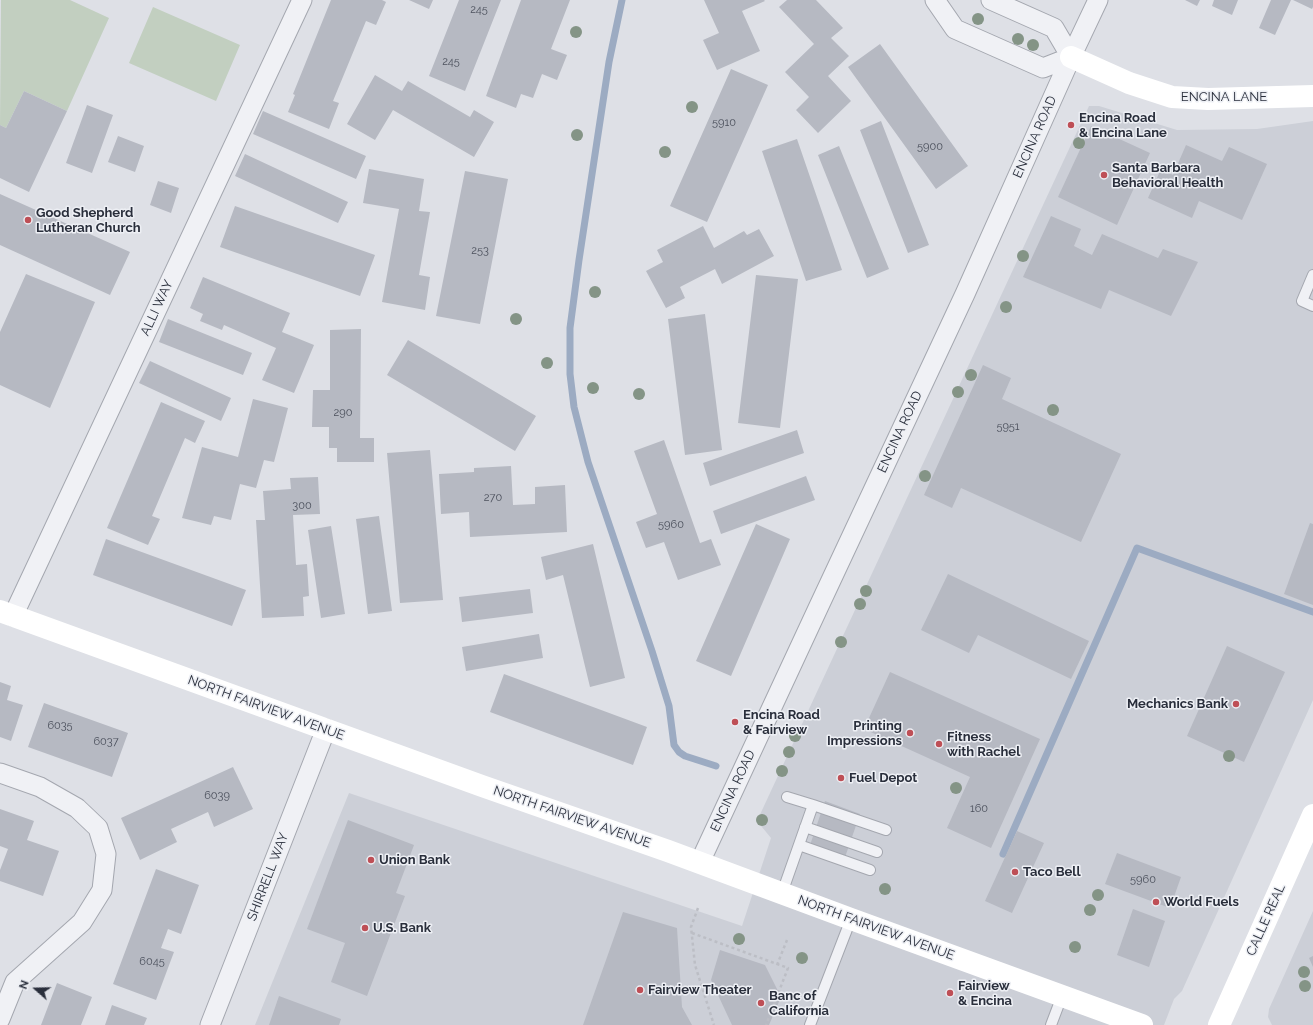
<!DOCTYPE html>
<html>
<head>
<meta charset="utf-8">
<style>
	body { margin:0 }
	#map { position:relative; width:1313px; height:1025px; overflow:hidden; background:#dee0e6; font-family:Raleway,sans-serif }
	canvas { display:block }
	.north { position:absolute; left:16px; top:969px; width:40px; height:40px; -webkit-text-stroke:3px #edeff4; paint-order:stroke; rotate:290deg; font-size:11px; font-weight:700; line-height:16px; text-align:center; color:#292e3b }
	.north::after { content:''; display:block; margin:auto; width:14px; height:18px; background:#292e3b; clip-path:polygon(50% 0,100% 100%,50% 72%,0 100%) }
</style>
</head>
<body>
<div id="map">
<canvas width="1313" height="1025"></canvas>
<div class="north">N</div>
</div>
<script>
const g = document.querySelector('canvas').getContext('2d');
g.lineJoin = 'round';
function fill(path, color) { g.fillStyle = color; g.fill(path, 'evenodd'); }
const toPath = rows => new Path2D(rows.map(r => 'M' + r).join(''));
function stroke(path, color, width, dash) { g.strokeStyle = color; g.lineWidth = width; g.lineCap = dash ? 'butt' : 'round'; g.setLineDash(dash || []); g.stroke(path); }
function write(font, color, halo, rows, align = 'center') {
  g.font = font + ' Raleway,sans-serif'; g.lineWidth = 3; g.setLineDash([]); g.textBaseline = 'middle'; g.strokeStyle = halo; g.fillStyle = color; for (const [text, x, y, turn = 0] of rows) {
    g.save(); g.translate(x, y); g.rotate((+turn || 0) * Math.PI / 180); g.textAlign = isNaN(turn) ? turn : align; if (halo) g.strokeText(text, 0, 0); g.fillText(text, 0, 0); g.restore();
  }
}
fill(toPath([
	[1089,106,1099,106,1177,130,1257,129,1313,121,1313,700,1182,991,1174,999,1164,1025,255,1025,349,793,742,926,771,838,757,821],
	[1313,911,1313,1025,1272,1025,1268,1017,1269,1009]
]), '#cccfd7');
fill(toPath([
	[1,0,70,0,109,18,67,111,24,91,6,128,0,125],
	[153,7,240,45,216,101,129,63]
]), '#c2cfc0');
stroke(toPath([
	[622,0,609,62,579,260,570,328,570,374,574,407,588,462,652,651,669,706,674,745,679,752,685,756,716,766],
	[1003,854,1137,548,1313,612]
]), '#9cabc2', 7);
fill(toPath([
	[331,0,382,0,386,2,376,25,366,21,333,101,339,103,329,129,288,112,295,95,293,94],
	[409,0,433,0,429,9],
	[459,0,501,0,465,91,429,76],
	[521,0,570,0,551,49,567,55,557,80,542,74,533,98,521,94,516,108,486,96],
	[704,0,764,0,765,1,742,11,760,51,717,70,703,40,719,33],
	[787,0,816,0,843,28,831,38,849,56,828,76,851,101,818,133,796,110,809,97,785,72,814,44,779,7],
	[1185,0,1200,0,1197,6],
	[1214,0,1238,0,1232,15,1212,6],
	[1271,0,1291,0,1275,35,1259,28],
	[1293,0,1313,0,1313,7,1312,9],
	[880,44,968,166,936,189,848,67],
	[731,69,768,85,707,222,670,206],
	[375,75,402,91,408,81,470,117,474,110,494,122,474,157,393,110,375,140,347,124],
	[24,91,67,111,29,192,0,178,0,125,6,128],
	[87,105,113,115,92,173,66,163],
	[263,111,366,156,356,179,253,134],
	[881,121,929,245,908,253,860,130],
	[1091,126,1150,153,1117,225,1058,197],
	[118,136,144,146,135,172,108,162],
	[797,139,842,270,806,281,762,151],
	[1186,145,1222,161,1229,147,1267,164,1242,220,1199,201,1192,218,1148,198,1161,169,1173,175],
	[839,146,889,269,867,278,818,155],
	[245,154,348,202,338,223,235,176],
	[369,169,424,179,419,211,430,212,419,275,430,277,425,310,382,302,399,209,363,203],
	[465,171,508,179,480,324,436,316],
	[158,181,179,188,171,213,150,205],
	[0,194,130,252,110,295,0,245],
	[235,206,375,255,360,296,220,247],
	[1051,216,1081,229,1074,246,1092,255,1102,234,1158,258,1163,249,1198,262,1171,316,1109,290,1101,309,1023,277],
	[703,226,714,248,744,231,747,235,759,229,774,256,722,284,715,269,680,287,685,298,666,308,646,271,663,262,657,250],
	[26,274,95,302,50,408,0,385,0,332],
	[756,275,798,279,780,428,738,423],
	[203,277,290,313,282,332,314,345,294,393,262,380,276,348,224,325,222,330,200,321,203,314,190,308],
	[705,314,722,450,685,455,668,319],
	[168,319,252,353,243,375,159,342],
	[361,329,360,438,374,438,374,462,337,462,337,448,329,448,329,427,312,427,313,390,330,390,330,330],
	[408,340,536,416,515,451,387,375],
	[150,361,231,398,221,421,139,383],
	[983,365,1011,378,1002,399,1121,454,1081,542,961,488,952,508,924,495],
	[253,399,288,408,274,462,264,460,256,488,240,484,231,520,214,516,211,525,182,518,202,447,238,457],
	[161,402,205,421,195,443,185,438,152,516,160,519,148,545,107,528],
	[797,430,804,453,710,486,703,463],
	[664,440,700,543,711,539,721,565,678,580,664,542,646,548,636,522,657,514,634,451],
	[430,450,443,600,400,603,387,453],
	[511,466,513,505,535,504,535,487,565,485,567,532,470,537,469,512,441,514,439,474,474,472,474,468],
	[806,476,815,500,721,534,713,511],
	[318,477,320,514,293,515,296,565,307,564,309,596,303,597,304,616,262,618,256,520,265,520,263,491,291,489,290,478],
	[379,516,392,611,368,614,356,519],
	[1310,523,1313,524,1313,605,1284,594],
	[756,524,790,539,731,676,696,661],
	[331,526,345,614,321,618,308,530],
	[106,539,246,590,232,626,93,575],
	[593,544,625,678,590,687,563,575,546,580,541,557],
	[948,574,1089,641,1071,679,978,635,969,653,921,630],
	[530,589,533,613,462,622,459,597],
	[539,634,543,658,466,671,462,647],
	[1227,646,1285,672,1244,762,1187,736],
	[890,672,1040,739,991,848,947,828,970,777,864,729],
	[504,674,647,727,633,765,490,712],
	[0,682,11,686,7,700,23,705,11,741,0,737],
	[44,703,128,733,112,777,28,747],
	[233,767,253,809,214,827,208,812,171,829,177,842,140,860,121,818],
	[825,801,860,814,843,863,808,851],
	[0,809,34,821,27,840,59,851,43,896,0,881,0,870,8,849,0,846],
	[348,820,414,845,396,893,405,896,367,996,331,982,345,943,307,929],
	[1017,831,1044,843,1012,913,985,901],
	[1117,853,1181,877,1170,908,1105,884],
	[156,869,199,885,181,934,168,929,161,948,174,952,156,1000,113,984],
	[1133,909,1165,921,1149,967,1117,955],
	[623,912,677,928,682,1007,692,1025,583,1025],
	[720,950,765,965,781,997,769,1025,732,1025,711,980],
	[1313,956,1313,967,1309,958],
	[57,983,92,997,81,1025,41,1025],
	[279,996,341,1019,339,1025,269,1025],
	[112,1005,147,1018,144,1025,105,1025]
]), '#b6b9c2');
const lane = toPath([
	[1313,275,1302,301,1313,306],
	[813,805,886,830],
	[805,827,877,852],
	[799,845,870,870],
	[782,893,813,805,787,797],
	[810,1025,851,919],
	[1051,1025,1062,996]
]);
const street = toPath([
	[935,0,955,29,1043,68,1071,57],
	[991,0,1054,28,1071,57],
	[13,616,302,0],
	[0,773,40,787,77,808,98,828,106,854,102,890,82,922,15,982,0,1019],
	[700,862,819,606,965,294,1071,57,1098,0],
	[210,1025,326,729]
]);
stroke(lane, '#a4a7af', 12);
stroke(street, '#a4a7af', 21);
stroke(toPath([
	[698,908,691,927,695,965,714,1025],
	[692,933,788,968,766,1025],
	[777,965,787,940]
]), '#bcbec5', 2.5, [3, 3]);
stroke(lane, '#f0f1f5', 10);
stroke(street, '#f0f1f5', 19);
stroke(toPath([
	[1071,57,1129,83,1172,97,1208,99,1313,96],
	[0,611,482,786,668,851,851,919,1142,1025],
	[1219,1025,1313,815]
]), '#fff', 22);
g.fillStyle = '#849486';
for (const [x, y] of [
	[978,19],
	[576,32],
	[1018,39],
	[1033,45],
	[692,107],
	[577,135],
	[1079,143],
	[665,152],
	[1023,256],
	[595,292],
	[1006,307],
	[516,319],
	[547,363],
	[971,375],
	[593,388],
	[958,392],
	[639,394],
	[1053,410],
	[925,476],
	[866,591],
	[860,604],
	[841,642],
	[795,736],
	[789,752],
	[1229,756],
	[782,771],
	[956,788],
	[762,820],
	[885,889],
	[1098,895],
	[1090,910],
	[739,939],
	[1075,947],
	[802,958],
	[1304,972],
	[1305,986]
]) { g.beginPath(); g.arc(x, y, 6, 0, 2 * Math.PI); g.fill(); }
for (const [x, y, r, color] of [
	[1071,125,4,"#be4f56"],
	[1104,175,4,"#be4f56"],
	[28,220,4,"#be4f56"],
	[1236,704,4,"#be4f56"],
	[735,722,4,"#be4f56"],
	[910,733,4,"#be4f56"],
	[939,744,4,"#be4f56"],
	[841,778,4,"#be4f56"],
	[371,860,4,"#be4f56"],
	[1015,872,4,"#be4f56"],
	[1156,902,4,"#be4f56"],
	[365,928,4,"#be4f56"],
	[640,990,4,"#be4f56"],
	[950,993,4,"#be4f56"],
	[761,1003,4,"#be4f56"]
]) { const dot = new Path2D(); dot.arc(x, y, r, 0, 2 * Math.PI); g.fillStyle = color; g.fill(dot); stroke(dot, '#edeff4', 1.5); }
write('11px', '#4c515d', null, [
	["245",479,10],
	["245",451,62],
	["5910",724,123],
	["5900",930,147],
	["253",480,251],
	["290",343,413],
	["5951",1008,427],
	["270",493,498],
	["300",302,506],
	["5960",671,525],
	["6035",60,726],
	["6037",106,742],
	["6039",217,796],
	["160",979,809],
	["5960",1143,880],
	["6045",152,962]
]);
write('13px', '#292e3b', '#edeff4', [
	["ENCINA LANE",1224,97],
	["ENCINA ROAD",1035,137,-66],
	["ALLI WAY",157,308,-65],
	["ENCINA ROAD",900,432,-65],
	["NORTH FAIRVIEW AVENUE",266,708,20],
	["ENCINA ROAD",733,791,-65],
	["NORTH FAIRVIEW AVENUE",572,817,19],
	["SHIRRELL WAY",268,877,-69],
	["CALLE REAL",1266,920,-66],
	["NORTH FAIRVIEW AVENUE",876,928,20]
]);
write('bold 13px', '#292e3b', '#edeff4', [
	["Encina Road",1079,118],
	["& Encina Lane",1079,133],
	["Santa Barbara",1112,168],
	["Behavioral Health",1112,183],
	["Good Shepherd",36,213],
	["Lutheran Church",36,228],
	["Mechanics Bank",1228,704,"right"],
	["Encina Road",743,715],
	["& Fairview",743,730],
	["Printing",902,726,"right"],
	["Impressions",902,741,"right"],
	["Fitness",947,737],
	["with Rachel",947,752],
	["Fuel Depot",849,778],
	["Union Bank",379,860],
	["Taco Bell",1023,872],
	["World Fuels",1164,902],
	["U.S. Bank",373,928],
	["Fairview",958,986],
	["& Encina",958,1001],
	["Fairview Theater",648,990],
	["Banc of",769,996],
	["California",769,1011]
], 'left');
</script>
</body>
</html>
